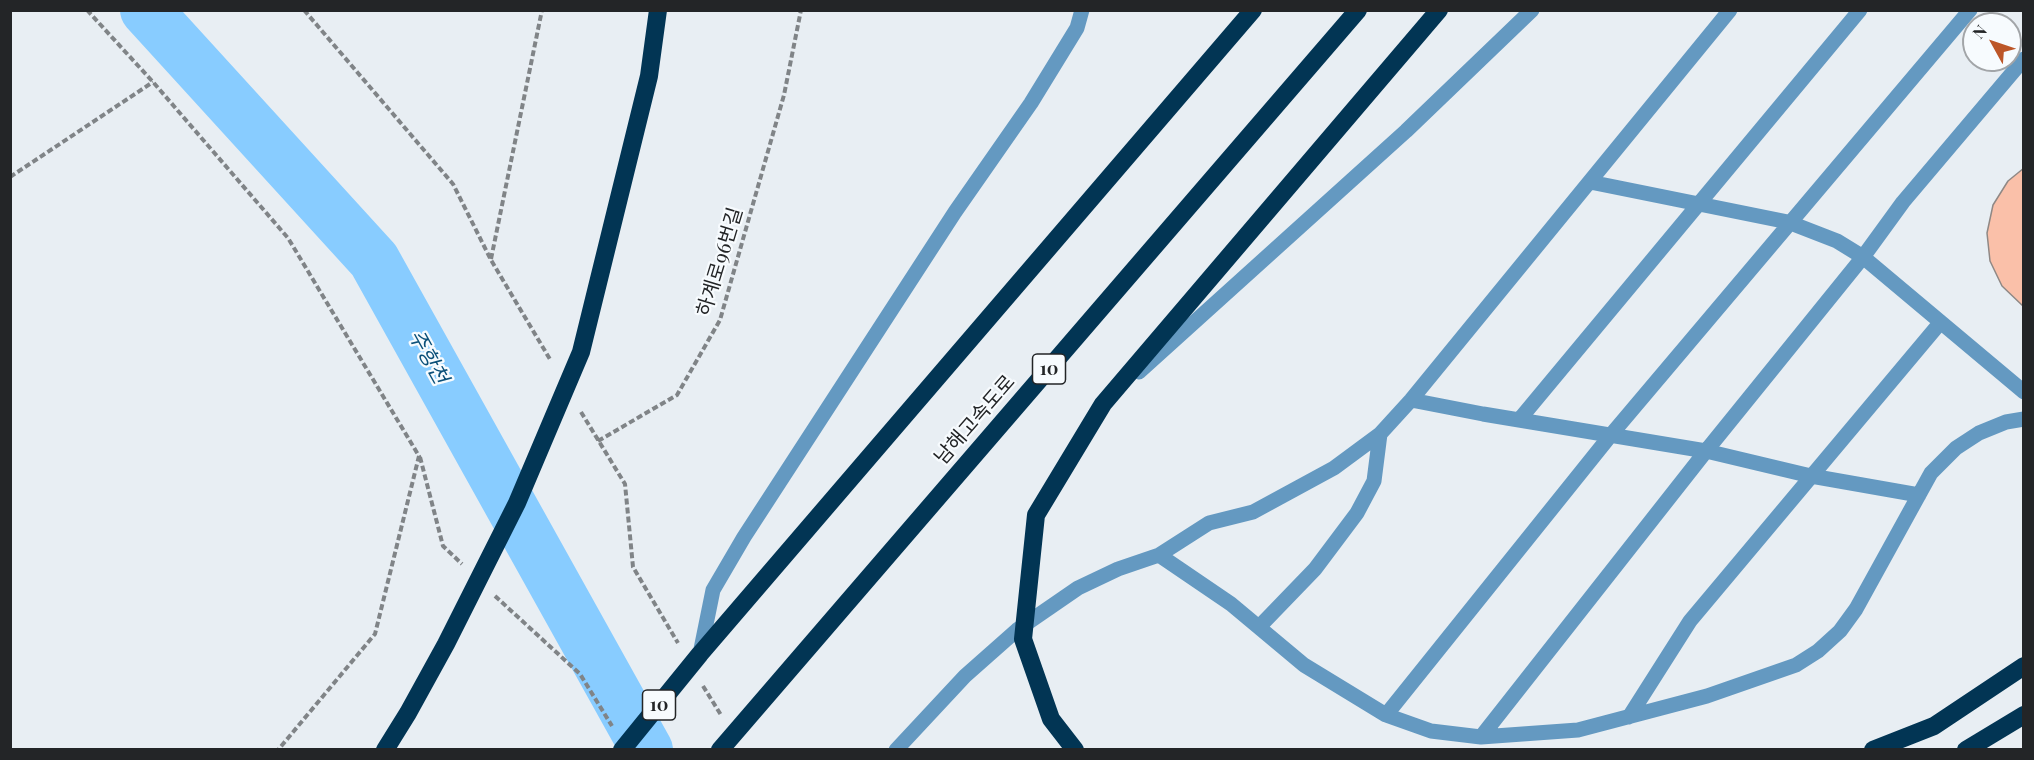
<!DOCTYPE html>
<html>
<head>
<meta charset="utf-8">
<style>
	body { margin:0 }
	#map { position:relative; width:2034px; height:760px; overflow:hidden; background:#e8eef3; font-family:"Playfair Display",serif }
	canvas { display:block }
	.frame { position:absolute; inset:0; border:12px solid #232527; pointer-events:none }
	.north { position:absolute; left:1962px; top:12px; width:60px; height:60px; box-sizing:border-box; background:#f7fbfe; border:2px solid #a2a5a8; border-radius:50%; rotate:310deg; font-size:16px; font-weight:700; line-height:24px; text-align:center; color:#232527 }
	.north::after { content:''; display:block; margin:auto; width:21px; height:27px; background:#bc5628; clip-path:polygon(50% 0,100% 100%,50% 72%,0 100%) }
</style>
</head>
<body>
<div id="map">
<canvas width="2034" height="760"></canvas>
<div class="frame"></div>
<div class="north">N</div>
</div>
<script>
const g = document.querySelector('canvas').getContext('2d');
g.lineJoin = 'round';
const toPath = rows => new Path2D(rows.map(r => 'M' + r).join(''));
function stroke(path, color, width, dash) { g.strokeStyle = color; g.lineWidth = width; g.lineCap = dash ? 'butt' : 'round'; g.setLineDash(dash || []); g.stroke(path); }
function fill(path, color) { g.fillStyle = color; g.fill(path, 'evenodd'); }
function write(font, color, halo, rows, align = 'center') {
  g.font = font + ' "Playfair Display","Noto Sans KR",serif'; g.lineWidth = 4.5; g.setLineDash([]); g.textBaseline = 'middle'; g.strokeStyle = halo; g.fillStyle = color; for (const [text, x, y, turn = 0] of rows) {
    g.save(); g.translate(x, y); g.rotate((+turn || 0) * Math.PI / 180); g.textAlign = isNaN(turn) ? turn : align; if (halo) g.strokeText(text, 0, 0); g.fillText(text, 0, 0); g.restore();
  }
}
stroke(toPath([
	[146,10,374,260,647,750]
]), '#8cf', 52);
const building = toPath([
	[2024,168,2024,307,2002,286,1990,261,1987,233,1993,205,2008,181,2024,168]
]);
fill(building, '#fac0a9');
stroke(building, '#8f8885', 1.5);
stroke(toPath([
	[87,10,153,82,288,238,419,456,375,634,278,750],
	[304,10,453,184,491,260,551,361],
	[10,177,153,82],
	[491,259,542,10],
	[581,412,625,484,633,567,678,643],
	[598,441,677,395,720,320,784,95,801,10],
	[420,457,443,546,462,564],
	[495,596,580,674,612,726],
	[703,686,721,715]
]), '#808487', 4, [6, 3]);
stroke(toPath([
	[1590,182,1788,222,1837,241,1863,257,2024,392],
	[1139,372,1406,131,1532,10],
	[1411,400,1483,414,1706,451,1811,476,1919,495],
	[1519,420,1860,10],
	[1159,555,1231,604,1304,665,1386,715,1431,731,1481,737,1578,730,1707,696,1796,665,1818,651,1840,631,1856,609,1931,473,1956,448,1979,433,2006,422,2024,419],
	[1259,627,1315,569,1357,513,1374,481,1380,434],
	[700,654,713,590,744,537,955,212,1031,103,1077,28,1082,10],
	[1386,715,1610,436,1970,10],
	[1629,717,1690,621,1940,323],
	[1481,737,1706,451,1863,257,1903,202,2024,59],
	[896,750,965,676,1017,630,1078,588,1118,569,1159,555,1209,523,1253,512,1334,468,1380,434,1411,400,1730,10]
]), '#6499c1', 15);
stroke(toPath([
	[385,750,408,713,446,644,517,503,581,352,649,76,658,10],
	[622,750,700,654,1253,10],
	[720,750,1358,10],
	[1075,750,1051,719,1023,639,1036,515,1103,404,1439,10],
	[1873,750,1934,726,2024,666],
	[1966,750,2024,715]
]), '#023554', 18);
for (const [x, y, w] of [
	[1049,369,33],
	[659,705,33]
]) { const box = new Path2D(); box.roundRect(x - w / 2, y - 15, w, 30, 4.5); g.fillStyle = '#f7fbfe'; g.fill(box); stroke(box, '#232527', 1.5); }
write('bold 18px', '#232527', null, [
	["10",1049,369],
	["10",659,705]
]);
write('20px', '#232527', '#f7fbfe', [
	["하계로96번길",720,262,-73],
	["남해고속도로",975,420,-49]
]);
write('italic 21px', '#0b5079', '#f7fbfe', [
	["주항천",428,357,61]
]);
</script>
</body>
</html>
